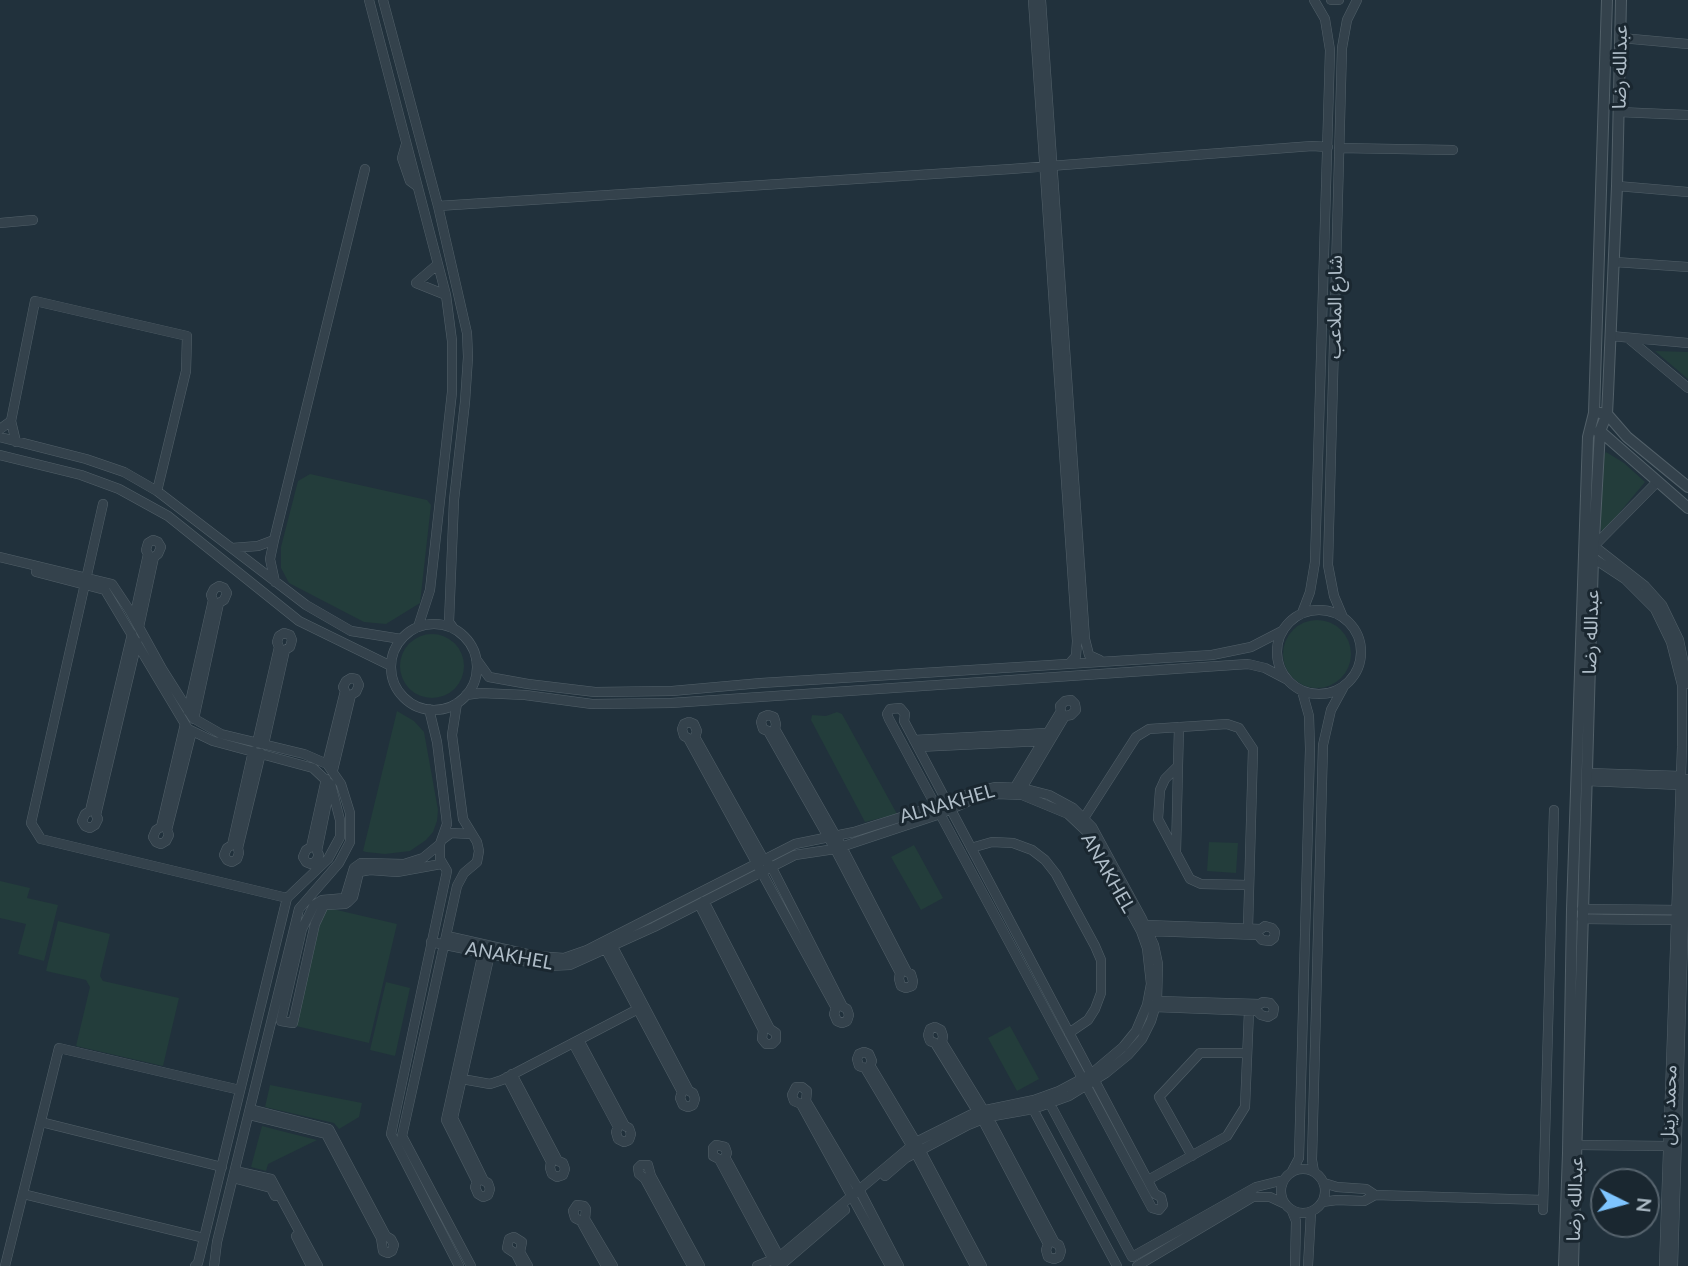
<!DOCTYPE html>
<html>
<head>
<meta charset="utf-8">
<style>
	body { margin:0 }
	#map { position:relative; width:1688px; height:1266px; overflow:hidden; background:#21313c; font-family:Lato,sans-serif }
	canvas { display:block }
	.north { position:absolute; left:1590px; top:1168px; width:70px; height:70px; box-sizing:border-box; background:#1a2730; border:2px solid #56636d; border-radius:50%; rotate:96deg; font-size:19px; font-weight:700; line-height:28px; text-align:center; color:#afbdc8 }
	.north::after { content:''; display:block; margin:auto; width:24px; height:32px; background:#7ec4fe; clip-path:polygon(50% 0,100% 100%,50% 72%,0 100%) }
</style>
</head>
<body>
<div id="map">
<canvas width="1688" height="1266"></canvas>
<div class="north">N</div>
</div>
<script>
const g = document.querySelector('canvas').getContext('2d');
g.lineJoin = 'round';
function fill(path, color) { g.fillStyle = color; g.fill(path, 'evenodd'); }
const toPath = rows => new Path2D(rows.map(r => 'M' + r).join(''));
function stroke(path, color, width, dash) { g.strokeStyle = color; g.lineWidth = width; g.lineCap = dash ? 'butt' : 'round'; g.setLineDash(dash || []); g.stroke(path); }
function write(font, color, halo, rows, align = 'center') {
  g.font = font + ' Lato,"Noto Sans Arabic",sans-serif'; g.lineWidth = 6; g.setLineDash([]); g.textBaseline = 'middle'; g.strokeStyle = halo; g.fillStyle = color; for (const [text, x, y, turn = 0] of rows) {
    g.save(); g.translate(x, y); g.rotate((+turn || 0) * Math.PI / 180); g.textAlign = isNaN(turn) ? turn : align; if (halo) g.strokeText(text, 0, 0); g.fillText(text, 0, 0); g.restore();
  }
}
fill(toPath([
	[1655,351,1688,352,1688,379],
	[1606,452,1624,463,1645,482,1605,530,1602,531,1599,526,1603,456],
	[310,474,427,500,431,505,420,603,386,624,364,622,289,583,281,568,281,547,298,481],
	'1283 654a34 34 0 1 1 68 0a34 34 0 1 1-68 0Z',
	'400 666a32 32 0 1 1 64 0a32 32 0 1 1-64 0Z',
	[397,711,414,721,424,732,438,810,437,821,433,832,426,840,410,851,385,854,366,852,363,851],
	[837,712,842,714,897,814,865,822,811,720,812,715,826,716],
	[1209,842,1238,843,1236,873,1207,871],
	[914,845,943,898,921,910,891,857],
	[0,881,30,888,27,898,58,905,44,961,18,954,26,924,0,918],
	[324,907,397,924,369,1043,296,1026],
	[58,921,110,934,100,976,103,981,179,998,163,1066,76,1046,90,987,86,980,46,971],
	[386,982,410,988,395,1056,370,1050],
	[1010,1026,1039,1079,1017,1091,988,1038],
	[270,1085,362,1103,359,1117,339,1129,334,1123,265,1107],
	[262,1126,285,1132,317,1140,268,1164,266,1171,251,1167]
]), '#233d3b');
const minor = toPath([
	[369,0,446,295,452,341,452,392,430,590,418,627],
	[383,0,438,206,467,333,468,357,465,402,454,500,449,622,454,629],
	[1033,0,1077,641,1076,656,1070,663],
	[1041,0,1085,639,1089,655,1100,660],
	[1331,0,1339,0],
	[1621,38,1688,44],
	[1619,112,1688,115],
	[406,144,402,158,410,181,418,187],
	[1339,148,1453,150],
	[1617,186,1688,192],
	[438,206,1011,169,1312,146,1328,147],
	[0,223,33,220],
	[1615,262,1688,267],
	[438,264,416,283,446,295],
	[1611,336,1688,343],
	[1628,338,1688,388],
	[11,421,35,301,187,336,186,371,157,491],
	[0,429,11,421,16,442],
	[0,437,86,459,124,472,157,491,306,605,351,631,401,639],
	[0,455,81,475,119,489,168,516,299,621,391,666],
	[1657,482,1594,546,1645,586,1662,605,1679,640,1688,684],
	[103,504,31,823,41,839,287,898],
	[274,540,365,169],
	[232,548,258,546,274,540,270,559,275,582],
	[0,557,112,584,130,611,162,669,193,718,221,734,304,754,327,764,341,784,350,813,350,842,339,863,299,909,217,1242,214,1266],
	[1593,558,1625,579,1655,609,1671,642,1682,685,1682,747,1664,1266],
	[36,572,105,590,188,729,213,741,313,768,331,785,340,820,340,837,328,859,287,898,198,1263,195,1266],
	'1277 652a42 42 0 1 1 84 0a42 42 0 1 1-84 0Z',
	[1302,613,1310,592,1315,562,1330,50,1325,19,1314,0],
	[1342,615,1334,596,1328,565,1342,48,1347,20,1357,0],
	[134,618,148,554,146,550,148,543,153,540,158,542,161,547,158,554,154,557,139,627],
	'391 667a43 43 0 1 1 86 0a43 43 0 1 1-86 0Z',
	[132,634,90,811,85,814,82,821,85,826,90,828,95,825,98,819,96,815,137,642],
	[476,659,489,677,528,684,595,692,672,691,761,683,1212,655,1251,647,1282,631],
	[466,695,481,693,525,695,592,704,671,703,1248,664,1265,668,1286,679],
	[457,703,452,735,463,819,477,842,479,851,477,862,464,873,457,886,402,1136,471,1266],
	[429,709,437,742,447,824,440,844,440,859,447,871,391,1134,459,1266],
	[188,711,213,600,211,595,214,589,219,586,224,588,227,593,224,600,219,603,194,719],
	[768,715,774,717,776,724,775,729,842,847,907,972,911,974,913,981,912,986,906,988,901,986,899,979,900,973,835,849,768,731,763,729,761,722,763,717,768,715],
	[689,722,694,724,697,731,695,737,764,860,771,866,843,1007,847,1009,849,1015,847,1021,842,1023,837,1021,834,1014,836,1008,688,738,684,736,682,729,684,724,689,722],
	[185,724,161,827,156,830,153,837,156,842,161,844,166,841,169,835,167,830,192,731],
	[1179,727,1178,766,1165,779,1160,790,1158,819,1190,879,1201,884,1249,885],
	[914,740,1047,733],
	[257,743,279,647,277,642,279,636,284,633,290,635,292,640,290,647,285,650,264,744],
	[918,747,1043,741],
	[253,751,232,845,227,848,224,855,227,860,232,862,237,859,239,853,238,848,261,753],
	[327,764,345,691,343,687,346,681,351,678,356,679,359,685,356,692,351,695,333,770],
	[1587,773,1681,776],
	[326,779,311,847,306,850,303,857,306,862,311,864,316,861,319,855,317,851,330,787],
	[1587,781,1680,785],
	[1015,787,1061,711,1060,706,1065,701,1071,700,1075,704,1076,710,1071,715,1065,716,1022,788],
	[1084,818,1136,737,1149,729,1227,724,1239,728,1253,749,1248,928],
	[443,839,451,833,471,834],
	[440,844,423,858,404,864,361,863,354,868,345,898,322,900,314,905,302,929,281,1021,293,1023,315,924,324,905,345,904,348,902,353,897,359,872,370,870,397,872,441,864],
	[971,848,992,842,1013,843,1032,850,1045,860,1056,874,1095,946,1101,960,1101,993,1095,1009,1088,1020,1069,1033],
	[1176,853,1178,766],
	[699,904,763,1030,762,1039,766,1044,772,1044,776,1040,776,1033,770,1029,704,901],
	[1582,909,1682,910],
	[1582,919,1676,920],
	[1146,925,1261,929,1265,926,1272,928,1275,932,1274,938,1270,941,1262,940,1258,935,1148,931],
	[447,936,536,956,564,958,587,950,795,844,854,832,936,806,974,792,996,787,1022,788,1049,795,1073,808,1092,827,1142,919,1154,945,1158,964,1157,1001,1151,1021,1142,1039,1128,1055,1106,1073,1069,1096,1033,1109,988,1117,968,1125,906,1158,885,1176],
	[431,942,548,966,570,965,654,927,795,855,835,849,940,814,974,799,997,794,1022,795,1068,814,1086,831,1141,931,1147,948,1151,984,1147,1005,1136,1031,1123,1047,1091,1074,1059,1091,1034,1100,976,1112,916,1142,779,1257,757,1266],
	[606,950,682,1092,680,1098,683,1105,688,1107,693,1105,695,1099,693,1093,689,1091,613,947],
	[483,952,446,1120,477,1182,475,1187,478,1194,483,1197,488,1195,490,1189,488,1183,484,1181,453,1118,490,954],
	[1155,1007,1257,1011,1261,1015,1268,1017,1273,1014,1274,1008,1270,1003,1263,1002,1260,1004,1157,1001],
	[935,1027,941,1030,943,1036,942,1042,988,1117,1055,1243,1059,1245,1061,1251,1059,1257,1054,1259,1048,1257,1046,1250,1048,1244,982,1119,935,1043,930,1041,928,1035,930,1029,935,1027],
	[573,1043,618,1127,616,1132,618,1139,624,1142,629,1140,631,1134,629,1128,625,1126,579,1040],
	[1091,1074,904,721,905,714,900,708,890,709,887,714,889,719,1152,1208,1159,1210,1163,1205,1161,1197,1155,1194,1095,1081],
	[507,1077,551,1162,550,1168,552,1174,557,1177,563,1175,565,1169,563,1163,558,1161,512,1074],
	[462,1079,490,1084,502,1080,638,1009],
	[1050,1104,1132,1257,1256,1187,1284,1180],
	[1033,1109,1117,1266],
	[249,1115,326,1134,381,1238,383,1251,388,1253,392,1251,394,1245,391,1239,386,1236,329,1129,250,1109],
	[41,1122,222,1167],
	[1577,1145,1668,1146],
	[1192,1156,1159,1097,1200,1053,1247,1053],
	'1281 1191a22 22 0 1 1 44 0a22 22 0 1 1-44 0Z',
	[235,1171,271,1179,318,1266],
	[1314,1172,1312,1160,1323,745,1331,710,1343,688],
	[1291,1173,1299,1158,1310,749,1309,716,1302,691],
	[233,1178,271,1188,275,1196],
	[1148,1180,1227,1136,1245,1107,1249,1011],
	[23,1194,204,1238],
	[1375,1195,1543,1200],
	[1322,1202,1337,1200,1364,1201,1375,1195,1366,1189,1337,1187,1324,1183],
	[1543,1210,1554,810],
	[1292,1211,1296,1221,1295,1266],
	[296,1236,311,1266],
	[776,1265,719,1159,713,1156,713,1148,716,1145,725,1147,727,1153,725,1157,782,1262],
	[5,1266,59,1048,240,1090],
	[522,1266,516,1254,507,1248,509,1239,514,1237,522,1242,520,1252,528,1266],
	[606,1266,581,1221,575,1218,573,1211,577,1205,584,1206,586,1209,585,1219,613,1266],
	[692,1266,645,1179,639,1174,638,1168,641,1165,648,1165,651,1176,700,1266],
	[776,1266,782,1264,845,1210],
	[890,1266,801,1104,794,1101,792,1095,796,1087,802,1087,807,1091,806,1101,862,1195,899,1266],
	[975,1266,915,1152,865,1068,859,1066,857,1059,859,1054,864,1052,869,1054,872,1061,870,1065,916,1142,982,1266],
	[1137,1266,1253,1197,1270,1197,1285,1204],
	[1308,1266,1311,1212],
	[1673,1266,1688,779]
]);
const tertiary = toPath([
	[1600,413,1607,414,1627,437,1688,487],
	[1598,432,1600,431,1688,508],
	[1564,1266,1568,1153,1572,909,1588,437,1594,413,1607,0],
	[1573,1266,1593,558,1600,431,1607,414,1608,394,1617,186,1621,0]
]);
stroke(minor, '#526069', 10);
stroke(tertiary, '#526069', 12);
stroke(minor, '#34424c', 9);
stroke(tertiary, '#34424c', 10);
write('19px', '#afbdc8', '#1a2730', [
	["عبدالله رضا",1620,67,-89],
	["شارع الملاعب",1335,307,-89],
	["عبدالله رضا",1591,632,-88],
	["ALNAKHEL",947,804,-16],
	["ANAKHEL",1108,873,60],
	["ANAKHEL",509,956,10],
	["محمد زينل",1669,1105,-88],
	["عبدالله رضا",1575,1199,-88]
]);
</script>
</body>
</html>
